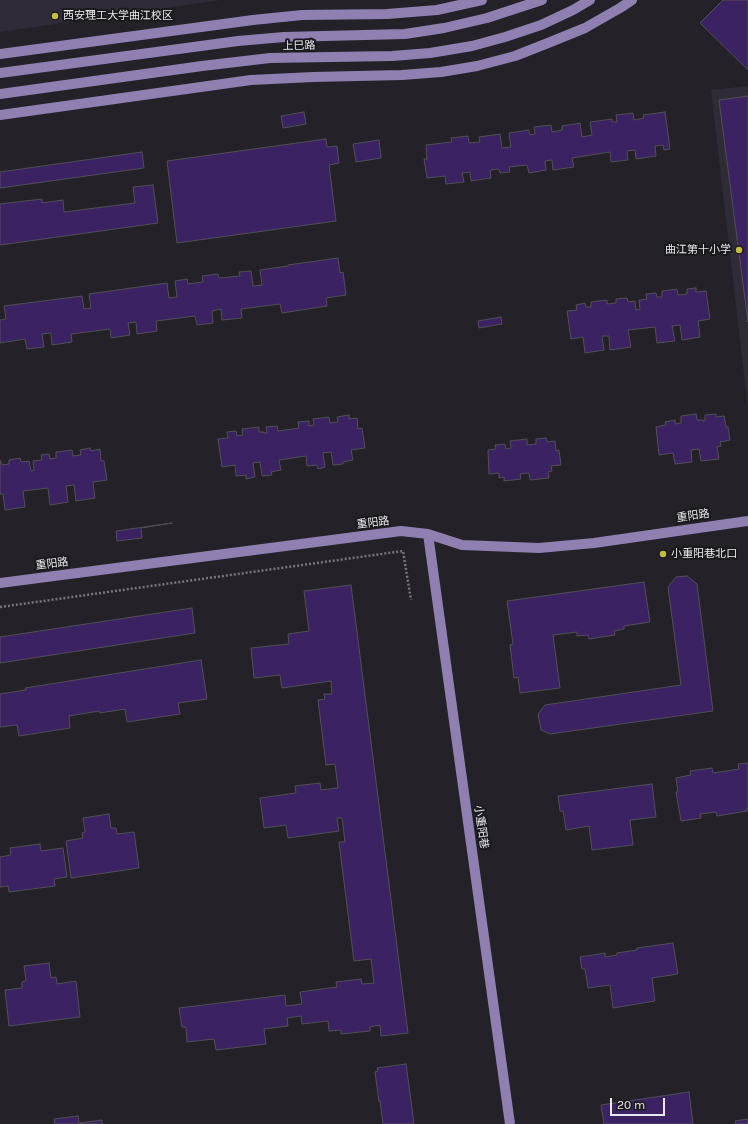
<!DOCTYPE html>
<html>
<head>
<meta charset="utf-8">
<style>
	body { margin:0 }
	#map { position:relative; width:748px; height:1124px; overflow:hidden; background:#242228; font-family:Karla,sans-serif }
	canvas { display:block }
	.scale { position:absolute; left:610px; top:1098px; width:55px; height:18px; box-sizing:border-box; border:2px solid #eae9ed; border-top:0; padding-left:5px; font-size:12px; line-height:14px; white-space:nowrap; color:#eae9ed; -webkit-text-stroke:3px #1a191e; paint-order:stroke }
</style>
</head>
<body>
<div id="map">
<canvas width="748" height="1124"></canvas>
<div class="scale">20 m</div>
</div>
<script>
const g = document.querySelector('canvas').getContext('2d');
g.lineJoin = 'round';
function fill(path, color) { g.fillStyle = color; g.fill(path, 'evenodd'); }
const toPath = rows => new Path2D(rows.map(r => 'M' + r).join(''));
function stroke(path, color, width, dash) { g.strokeStyle = color; g.lineWidth = width; g.lineCap = dash ? 'butt' : 'round'; g.setLineDash(dash || []); g.stroke(path); }
function write(font, color, halo, rows, align = 'center') {
  g.font = font + ' Karla,"Noto Sans SC",sans-serif'; g.lineWidth = 4; g.setLineDash([]); g.textBaseline = 'middle'; g.strokeStyle = halo; g.fillStyle = color; for (const [text, x, y, turn = 0] of rows) {
    g.save(); g.translate(x, y); g.rotate((+turn || 0) * Math.PI / 180); g.textAlign = isNaN(turn) ? turn : align; if (halo) g.strokeText(text, 0, 0); g.fillText(text, 0, 0); g.restore();
  }
}
fill(toPath([
	[0,0,221,0,0,32],
	[748,86,748,409,711,90]
]), '#2f2c37');
const building = toPath([
	[723,0,748,0,748,70,700,23,723,0],
	[748,96,748,322,719,100,748,96],
	[304,112,306,124,283,128,281,116,304,112],
	[665,112,670,149,664,150,663,145,655,146,656,156,636,159,635,150,627,151,628,160,611,162,610,152,572,158,574,167,553,170,552,160,545,161,546,170,529,173,527,165,509,167,510,172,500,173,499,169,490,170,491,178,471,181,470,172,462,173,464,182,446,184,445,176,427,178,424,159,427,159,426,145,452,142,451,138,468,136,469,143,480,142,479,137,500,134,502,148,511,147,509,133,529,130,530,135,535,134,534,127,551,125,552,132,562,130,562,126,580,123,582,137,592,135,590,122,612,119,612,122,617,122,616,115,633,113,634,120,644,118,643,115,665,112],
	[326,139,327,147,337,146,339,163,329,165,336,221,177,243,167,161,326,139],
	[379,140,381,158,356,162,353,144,379,140],
	[142,152,144,168,0,188,0,172,142,152],
	[153,185,158,223,0,245,0,204,42,199,42,203,63,200,64,212,135,203,133,187,153,185],
	[338,258,340,273,343,272,346,295,326,298,327,306,282,313,280,304,241,309,242,318,222,320,221,309,212,311,213,323,197,325,195,316,156,321,157,331,137,334,136,322,128,323,130,335,111,338,110,329,71,334,72,342,52,345,51,333,42,334,44,347,27,349,25,339,0,343,0,320,6,319,4,306,82,296,84,309,91,308,89,294,167,283,169,298,177,297,175,281,187,279,188,284,203,282,202,276,218,274,219,278,240,276,239,272,251,271,253,286,262,285,260,270,288,266,288,265,338,258],
	[696,288,696,292,706,291,710,319,698,321,700,337,682,340,680,325,672,326,675,341,657,343,655,327,628,330,631,347,610,350,609,336,602,336,604,350,585,353,583,337,571,339,567,311,577,310,576,305,585,303,586,307,591,307,591,302,607,300,607,304,616,303,616,299,627,298,628,302,635,301,636,310,640,309,639,300,647,299,646,294,656,293,657,297,662,297,662,291,677,289,678,295,687,294,687,289,696,288],
	[501,317,502,324,479,328,478,321,501,317],
	[696,414,697,420,703,420,703,421,705,421,705,415,716,414,716,417,724,416,726,427,728,427,730,440,720,442,721,446,717,447,719,459,701,461,699,449,691,450,692,462,675,464,673,453,659,455,656,427,666,425,665,422,675,420,675,424,681,423,681,416,696,414],
	[349,415,349,419,357,418,358,429,362,428,365,448,351,450,353,460,343,462,343,464,333,465,331,452,323,453,325,467,318,469,317,465,307,466,306,456,279,460,281,470,271,472,272,475,262,476,260,462,253,463,255,477,246,479,246,475,236,476,235,465,222,467,218,439,228,438,227,432,236,431,237,436,243,435,242,429,259,427,259,432,264,432,264,433,267,433,266,427,277,426,278,431,299,428,298,422,309,421,309,426,314,425,313,419,329,417,330,423,338,422,337,417,349,415],
	[546,438,547,442,555,441,556,451,559,450,561,465,551,466,552,471,548,472,549,478,530,480,529,473,520,474,521,479,504,481,504,477,499,478,499,473,489,474,488,450,496,449,495,445,505,444,506,449,511,448,510,441,527,439,527,445,536,444,536,439,546,438],
	[90,448,91,451,100,449,101,461,104,461,107,480,93,482,95,498,76,501,74,485,66,486,68,502,50,505,48,488,23,491,25,507,5,510,3,494,0,494,0,460,2,465,9,464,9,460,20,458,21,462,29,461,31,471,34,470,33,461,42,460,41,455,49,454,50,459,56,458,56,452,72,450,73,456,81,455,80,450,90,448],
	[172,523,141,528,142,538,117,541,116,531,172,523],
	[687,576,697,584,713,711,550,734,541,730,538,714,545,705,681,685,668,587,676,577,687,576],
	[644,582,650,622,624,626,624,629,614,631,615,635,589,639,588,635,577,636,577,632,553,635,560,688,520,693,518,677,514,678,510,645,513,644,507,601,644,582],
	[351,585,408,1033,381,1036,380,1025,370,1027,370,1031,341,1034,341,1030,329,1031,328,1021,302,1024,301,1016,287,1018,288,1026,264,1029,266,1044,216,1050,214,1039,187,1042,186,1027,182,1027,179,1008,285,995,286,1006,302,1004,300,992,337,987,336,982,361,979,362,984,374,983,371,959,354,961,339,842,345,842,342,818,337,818,339,831,288,838,286,825,264,828,260,798,296,793,295,786,320,783,321,790,338,788,335,764,326,765,318,700,325,699,324,694,332,694,331,681,282,688,280,675,254,678,251,648,289,644,288,634,309,631,304,591,351,585],
	[192,608,195,633,0,663,0,637,192,608],
	[201,660,207,699,178,703,180,714,127,722,125,709,100,713,99,711,69,716,70,728,19,736,17,725,0,727,0,694,26,690,25,688,201,660],
	[748,763,748,809,746,809,747,811,717,816,716,812,700,814,701,818,681,821,676,792,678,792,676,778,691,775,690,771,712,768,713,773,739,769,738,764,748,763],
	[652,784,656,817,630,820,633,845,592,850,589,826,566,830,563,811,560,811,558,796,652,784],
	[109,814,111,828,116,828,117,834,134,832,139,868,71,878,66,841,83,838,82,833,85,832,83,818,109,814],
	[40,844,41,851,63,848,67,877,54,879,55,886,9,892,8,886,0,887,0,857,11,855,10,848,40,844],
	[673,943,678,974,652,978,655,1001,613,1008,610,985,588,988,585,969,582,969,580,957,605,953,605,957,617,955,617,953,637,950,637,948,673,943],
	[49,963,51,978,56,977,57,984,76,981,80,1017,9,1026,5,990,22,988,22,982,26,981,24,966,49,963],
	[406,1064,414,1124,383,1124,380,1101,379,1102,375,1072,378,1071,377,1068,406,1064],
	[689,1092,693,1124,604,1124,601,1105,689,1092],
	[78,1116,79,1123,102,1120,102,1124,55,1124,54,1119,78,1116],
	[748,1119,748,1124,736,1124,735,1121,748,1119]
]);
fill(building, '#3b2262');
stroke(building, '#525057', 1);
stroke(toPath([
	[0,607,403,551,411,600]
]), '#78777c', 2.5, [2, 2]);
stroke(toPath([
	[0,54,253,20,302,15,387,14,437,10,482,0],
	[0,73,238,41,284,37,405,34,444,28,487,18,542,0],
	[0,94,202,66,270,58,392,56,430,53,472,46,505,37,541,25,573,10,590,0],
	[0,115,251,80,313,77,402,75,441,72,477,66,515,56,548,43,585,28,620,8,632,0],
	[428,534,510,1124],
	[0,583,401,531,428,534,462,545,539,548,594,543,748,521]
]), '#8f80b1', 10);
for (const [x, y, r, color] of [
	[55,16,4,"#c4bd3e"],
	[739,250,4,"#c4bd3e"],
	[663,554,4,"#c4bd3e"]
]) { const dot = new Path2D(); dot.arc(x, y, r, 0, 2 * Math.PI); g.fillStyle = color; g.fill(dot); stroke(dot, '#1a191e', 1.5); }
write('11px', '#eae9ed', '#1a191e', [
	["西安理工大学曲江校区",63,16],
	["曲江第十小学",731,250,"right"],
	["小重阳巷北口",671,554]
], 'left');
write('11px', '#eae9ed', '#1a191e', [
	["上巳路",299,46,-1],
	["重阳路",693,516,-8],
	["重阳路",373,523,-7],
	["重阳路",52,564,-7],
	["小重阳巷",481,827,82]
]);
</script>
</body>
</html>
